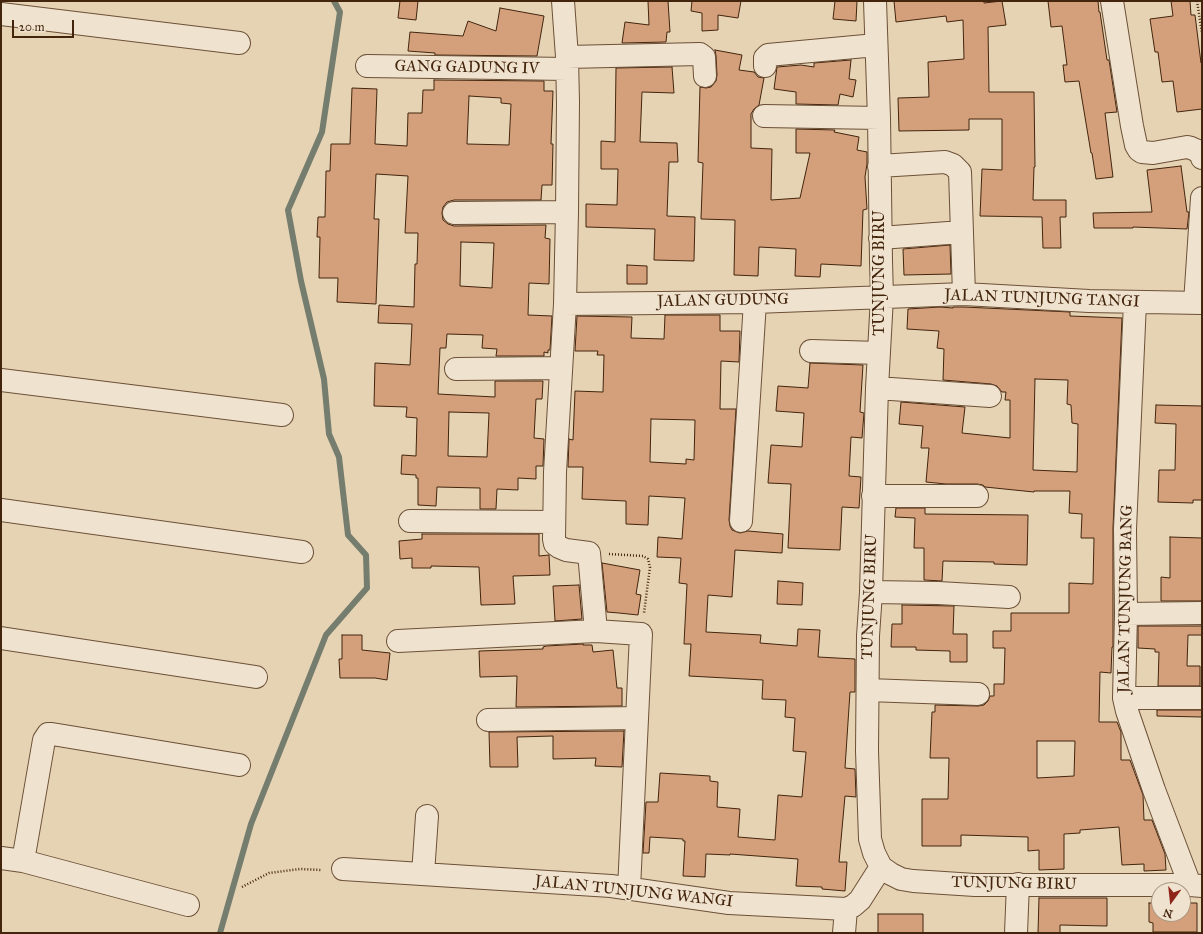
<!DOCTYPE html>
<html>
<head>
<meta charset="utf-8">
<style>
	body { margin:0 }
	#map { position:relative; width:1203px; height:934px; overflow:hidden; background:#e6d3b4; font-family:"IM FELL Great Primer",serif }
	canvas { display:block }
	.frame { position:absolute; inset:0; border:2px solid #43240d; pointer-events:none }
	.north { position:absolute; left:1151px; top:882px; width:40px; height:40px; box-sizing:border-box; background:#efe2ce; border:1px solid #aa9681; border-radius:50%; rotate:195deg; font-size:11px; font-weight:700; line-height:16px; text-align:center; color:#43240d }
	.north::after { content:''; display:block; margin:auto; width:14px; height:18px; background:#8f2418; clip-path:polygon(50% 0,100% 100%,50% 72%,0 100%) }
	.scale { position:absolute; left:12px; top:20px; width:62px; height:18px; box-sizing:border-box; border:2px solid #43240d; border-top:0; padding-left:5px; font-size:12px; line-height:14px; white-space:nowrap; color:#43240d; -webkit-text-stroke:3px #efe2ce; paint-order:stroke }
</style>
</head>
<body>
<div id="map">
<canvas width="1203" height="934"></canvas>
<div class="frame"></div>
<div class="north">N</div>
<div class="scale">20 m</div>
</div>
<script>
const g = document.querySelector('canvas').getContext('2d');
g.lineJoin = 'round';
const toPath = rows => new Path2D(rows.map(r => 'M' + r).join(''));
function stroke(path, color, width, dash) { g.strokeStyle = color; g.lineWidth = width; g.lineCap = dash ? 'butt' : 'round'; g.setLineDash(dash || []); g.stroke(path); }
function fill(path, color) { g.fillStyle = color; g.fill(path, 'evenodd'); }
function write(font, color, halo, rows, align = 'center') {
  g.font = font + ' "IM FELL Great Primer",serif'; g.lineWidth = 3; g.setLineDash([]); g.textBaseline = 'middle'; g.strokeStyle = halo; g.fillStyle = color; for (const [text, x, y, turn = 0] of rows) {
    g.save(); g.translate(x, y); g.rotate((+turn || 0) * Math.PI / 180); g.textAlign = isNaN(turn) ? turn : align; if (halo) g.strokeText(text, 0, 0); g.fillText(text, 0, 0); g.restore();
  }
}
stroke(toPath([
	[220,933,251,824,326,635,367,588,366,555,348,535,339,457,329,434,324,379,301,281,288,210,322,132,340,12,334,1]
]), '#757d6e', 6);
const building = toPath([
	[400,1,418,1,416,20,398,18,400,1],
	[648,1,668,1,670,32,667,32,666,42,622,43,625,22,649,25,648,1],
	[692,1,741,1,738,18,718,15,718,30,702,31,702,13,691,11,692,1],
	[835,1,857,1,856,21,833,19,835,1],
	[894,1,984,1,984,3,1002,1,1006,25,988,27,989,92,1034,92,1035,167,1034,167,1033,200,1066,200,1066,217,1060,217,1061,248,1043,248,1042,217,980,216,982,169,1002,170,1002,119,969,119,969,130,899,131,898,98,929,97,928,62,964,59,963,20,947,22,946,16,896,22,894,1],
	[1048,1,1098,1,1099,12,1100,12,1107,60,1109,60,1117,112,1105,113,1113,177,1096,179,1092,153,1091,153,1079,81,1065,82,1063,65,1067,65,1062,26,1051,27,1048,1],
	[1171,1,1190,1,1191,15,1195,15,1201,63,1202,62,1202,109,1177,112,1173,81,1162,82,1158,52,1155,52,1150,19,1173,16,1171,1],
	[500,8,544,16,537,56,435,55,435,53,408,51,410,32,463,36,468,21,496,31,500,8],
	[715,50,742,55,739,70,754,72,758,77,764,78,759,105,754,109,751,114,751,148,772,149,771,200,800,198,810,153,796,153,796,129,835,130,834,132,859,137,857,150,867,152,867,164,865,177,867,209,863,210,861,266,821,264,820,277,795,276,796,249,759,247,758,276,734,275,735,220,701,219,703,163,698,162,700,87,706,88,711,87,716,81,717,75,716,56,715,50],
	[851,60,849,79,856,80,853,97,840,94,838,105,796,104,796,92,774,89,777,67,801,65,814,67,814,63,851,60],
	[672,67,674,93,642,92,640,142,677,143,678,162,669,162,667,216,695,217,694,261,654,260,655,229,586,227,586,204,617,205,618,169,601,169,601,141,615,142,616,68,672,67],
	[434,80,544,81,544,91,553,91,551,144,553,144,552,185,542,185,541,200,454,200,447,202,443,207,442,213,443,220,448,224,454,226,546,225,545,238,550,239,549,284,529,283,528,315,552,316,550,350,548,350,548,353,544,352,544,356,496,356,497,349,482,348,483,335,447,334,446,348,440,348,438,394,495,397,495,381,543,381,542,399,536,399,534,438,544,439,543,466,536,466,536,479,518,478,518,490,497,489,496,509,480,509,480,488,437,487,436,506,418,505,418,478,416,478,416,475,401,474,402,455,416,456,417,418,406,417,407,407,374,406,375,363,410,365,412,324,378,323,379,305,414,307,415,264,417,264,418,233,405,233,408,176,376,174,374,219,379,219,376,304,337,302,338,278,319,278,320,237,317,237,318,217,325,217,326,171,330,171,331,144,350,144,352,88,377,89,375,144,407,146,408,113,422,113,423,90,434,90,434,80],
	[469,96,501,98,501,103,511,104,509,145,467,144,469,96],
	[461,242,494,243,492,288,460,286,461,242],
	[449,412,489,413,487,457,448,456,449,412],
	[1181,166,1187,212,1189,212,1187,229,1133,227,1133,228,1094,228,1093,213,1152,212,1147,170,1181,166],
	[950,245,951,274,904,275,903,249,950,245],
	[627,265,647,266,647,284,627,284,627,265],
	[940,307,953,308,953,307,964,307,1070,312,1070,316,1122,318,1113,528,1113,647,1112,647,1111,673,1100,672,1099,722,1117,722,1121,732,1121,760,1130,760,1143,795,1144,820,1152,820,1165,854,1166,870,1144,871,1144,864,1122,865,1119,827,1080,830,1080,833,1064,834,1064,869,1039,870,1039,850,1028,851,1028,837,961,835,961,846,922,846,922,799,948,799,949,758,930,758,932,712,935,712,935,705,978,706,984,705,988,701,990,696,994,696,994,684,1004,684,1005,648,993,648,993,631,1011,631,1011,613,1069,613,1069,583,1093,584,1094,538,1081,538,1082,514,1069,513,1070,491,1034,491,1034,492,985,487,983,485,977,484,946,484,926,482,929,448,921,448,923,426,899,424,901,402,965,407,962,433,1010,438,1010,400,1005,400,1006,392,1002,392,997,386,991,384,943,380,944,349,937,348,939,331,907,329,908,309,940,307],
	[1035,379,1068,380,1067,404,1071,405,1072,423,1078,424,1077,472,1033,470,1035,379],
	[1037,741,1075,741,1074,776,1037,778,1037,741],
	[665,315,720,315,720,331,740,331,739,362,721,361,720,409,736,409,729,520,730,526,732,530,740,533,748,531,783,534,782,553,735,550,732,597,708,595,706,632,761,635,760,643,797,646,798,629,820,630,818,657,855,659,855,692,850,692,845,768,855,769,856,797,845,796,839,862,847,862,845,891,822,889,822,887,796,886,798,859,730,854,730,855,706,854,705,877,683,876,685,841,683,841,683,839,650,837,649,853,643,853,646,802,658,802,660,773,710,776,710,781,718,782,717,807,740,809,738,837,775,840,778,795,802,797,806,752,793,751,795,718,785,717,786,700,762,699,763,680,689,676,691,644,684,644,687,584,679,583,681,558,657,557,658,537,682,539,685,498,649,496,648,525,626,524,626,501,582,499,583,467,568,467,569,439,573,440,575,391,603,392,604,355,597,355,598,351,575,351,577,316,632,317,631,338,664,339,665,315],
	[651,419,695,420,694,460,686,459,686,464,650,462,651,419],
	[810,363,863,365,860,412,864,413,862,438,851,437,849,476,861,477,859,508,842,507,840,550,788,548,791,484,768,483,771,445,802,447,804,413,776,411,778,386,808,388,810,363],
	[1156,405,1202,406,1202,500,1193,500,1193,503,1158,502,1159,470,1175,470,1176,424,1155,423,1156,405],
	[896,508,925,508,925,514,1028,515,1027,565,994,564,994,562,943,561,942,581,924,580,924,548,914,548,915,518,895,517,896,508],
	[422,534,539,534,539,556,549,555,550,575,513,576,515,604,481,605,479,567,431,566,431,568,412,568,412,558,400,559,399,541,422,539,422,534],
	[1170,537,1202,538,1202,601,1161,601,1161,577,1170,578,1170,537],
	[602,563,640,570,636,594,641,595,638,615,619,613,607,612,602,563],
	[778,581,803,583,802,605,777,604,778,581],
	[579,585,582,619,555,621,553,586,579,585],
	[902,605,954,606,953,634,967,634,967,662,950,662,950,651,916,650,916,647,891,647,892,624,902,624,902,605],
	[1138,626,1202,626,1202,635,1188,635,1187,666,1200,666,1200,686,1158,686,1159,652,1155,652,1155,649,1138,648,1138,626],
	[342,635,362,635,362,650,390,653,387,680,375,678,340,678,339,659,342,659,342,635],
	[583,644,583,645,592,645,593,652,613,650,617,688,622,688,622,706,516,707,517,676,480,677,479,651,543,649,543,647,546,646,583,644],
	[1157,710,1202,710,1202,717,1157,716,1157,710],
	[624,731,622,767,595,766,596,758,553,759,553,736,517,737,518,767,490,767,489,732,624,731],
	[1039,898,1107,898,1107,926,1060,925,1060,933,1038,933,1039,898],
	[1149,903,1159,903,1159,914,1183,914,1183,903,1197,903,1197,932,1153,932,1153,923,1149,922,1149,903],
	[878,914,923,914,923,933,878,933,878,914]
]);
fill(building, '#d3a07b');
stroke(building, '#43240d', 1);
const minor = toPath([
	[563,1,567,57,568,102,567,212,565,304,555,472,554,539,555,544,559,547,566,550,589,553,596,631],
	[875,1,879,118,881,261,882,297,877,388,871,592,868,636,867,751,870,839,874,853,881,867,891,874,901,879,913,881,975,885,1190,885,1202,886],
	[1112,1,1132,126,1136,145,1139,150,1142,152,1153,153,1187,147,1191,148,1200,152,1202,158],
	[1,14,239,43],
	[567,57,700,54,704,57,705,76],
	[367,66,567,69],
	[765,66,765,58,768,55,876,45],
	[764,116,879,118],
	[879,166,945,162,953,165,960,172,964,294],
	[454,213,567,212],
	[880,238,962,232],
	[1135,302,1125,529,1126,614,1124,698,1127,711,1154,790,1190,885],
	[1195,303,1202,198],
	[565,304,755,302,964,294,1089,301,1202,303],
	[811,351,879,353],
	[456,369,561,368],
	[1,380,282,415],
	[877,388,990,396],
	[873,496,977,496],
	[1,510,302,552],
	[410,521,554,522],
	[741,521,755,302],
	[871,592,938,593,1009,597],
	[1126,614,1202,613],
	[1,638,256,677],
	[398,641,596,631,641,634,629,889],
	[868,690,978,694],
	[1124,698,1202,698],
	[488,720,637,718],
	[1,858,23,861,188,905],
	[23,861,44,740,48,734,52,734,239,765],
	[343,869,611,886,729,903,846,909,853,906,860,900,881,867],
	[423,874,427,816],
	[844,933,846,909],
	[1016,933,1018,884]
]);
stroke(minor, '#6c5037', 24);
stroke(toPath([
	[1197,1,1202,33],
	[609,554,643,556,648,559,650,567,644,613],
	[242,887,269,873,300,869,322,870]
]), '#43240d', 2.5, [1, 2]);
stroke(minor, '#efe2ce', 22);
write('16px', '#43240d', '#efe2ce', [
	["GANG GADUNG IV",467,68,1],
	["TUNJUNG BIRU",880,273,-90],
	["JALAN TUNJUNG TANGI",1042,299,2],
	["JALAN GUDUNG",723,301,-1],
	["TUNJUNG BIRU",870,597,-88],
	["JALAN TUNJUNG BANG",1126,599,-89],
	["TUNJUNG BIRU",1014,884,1],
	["JALAN TUNJUNG WANGI",634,892,6]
]);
</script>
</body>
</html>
